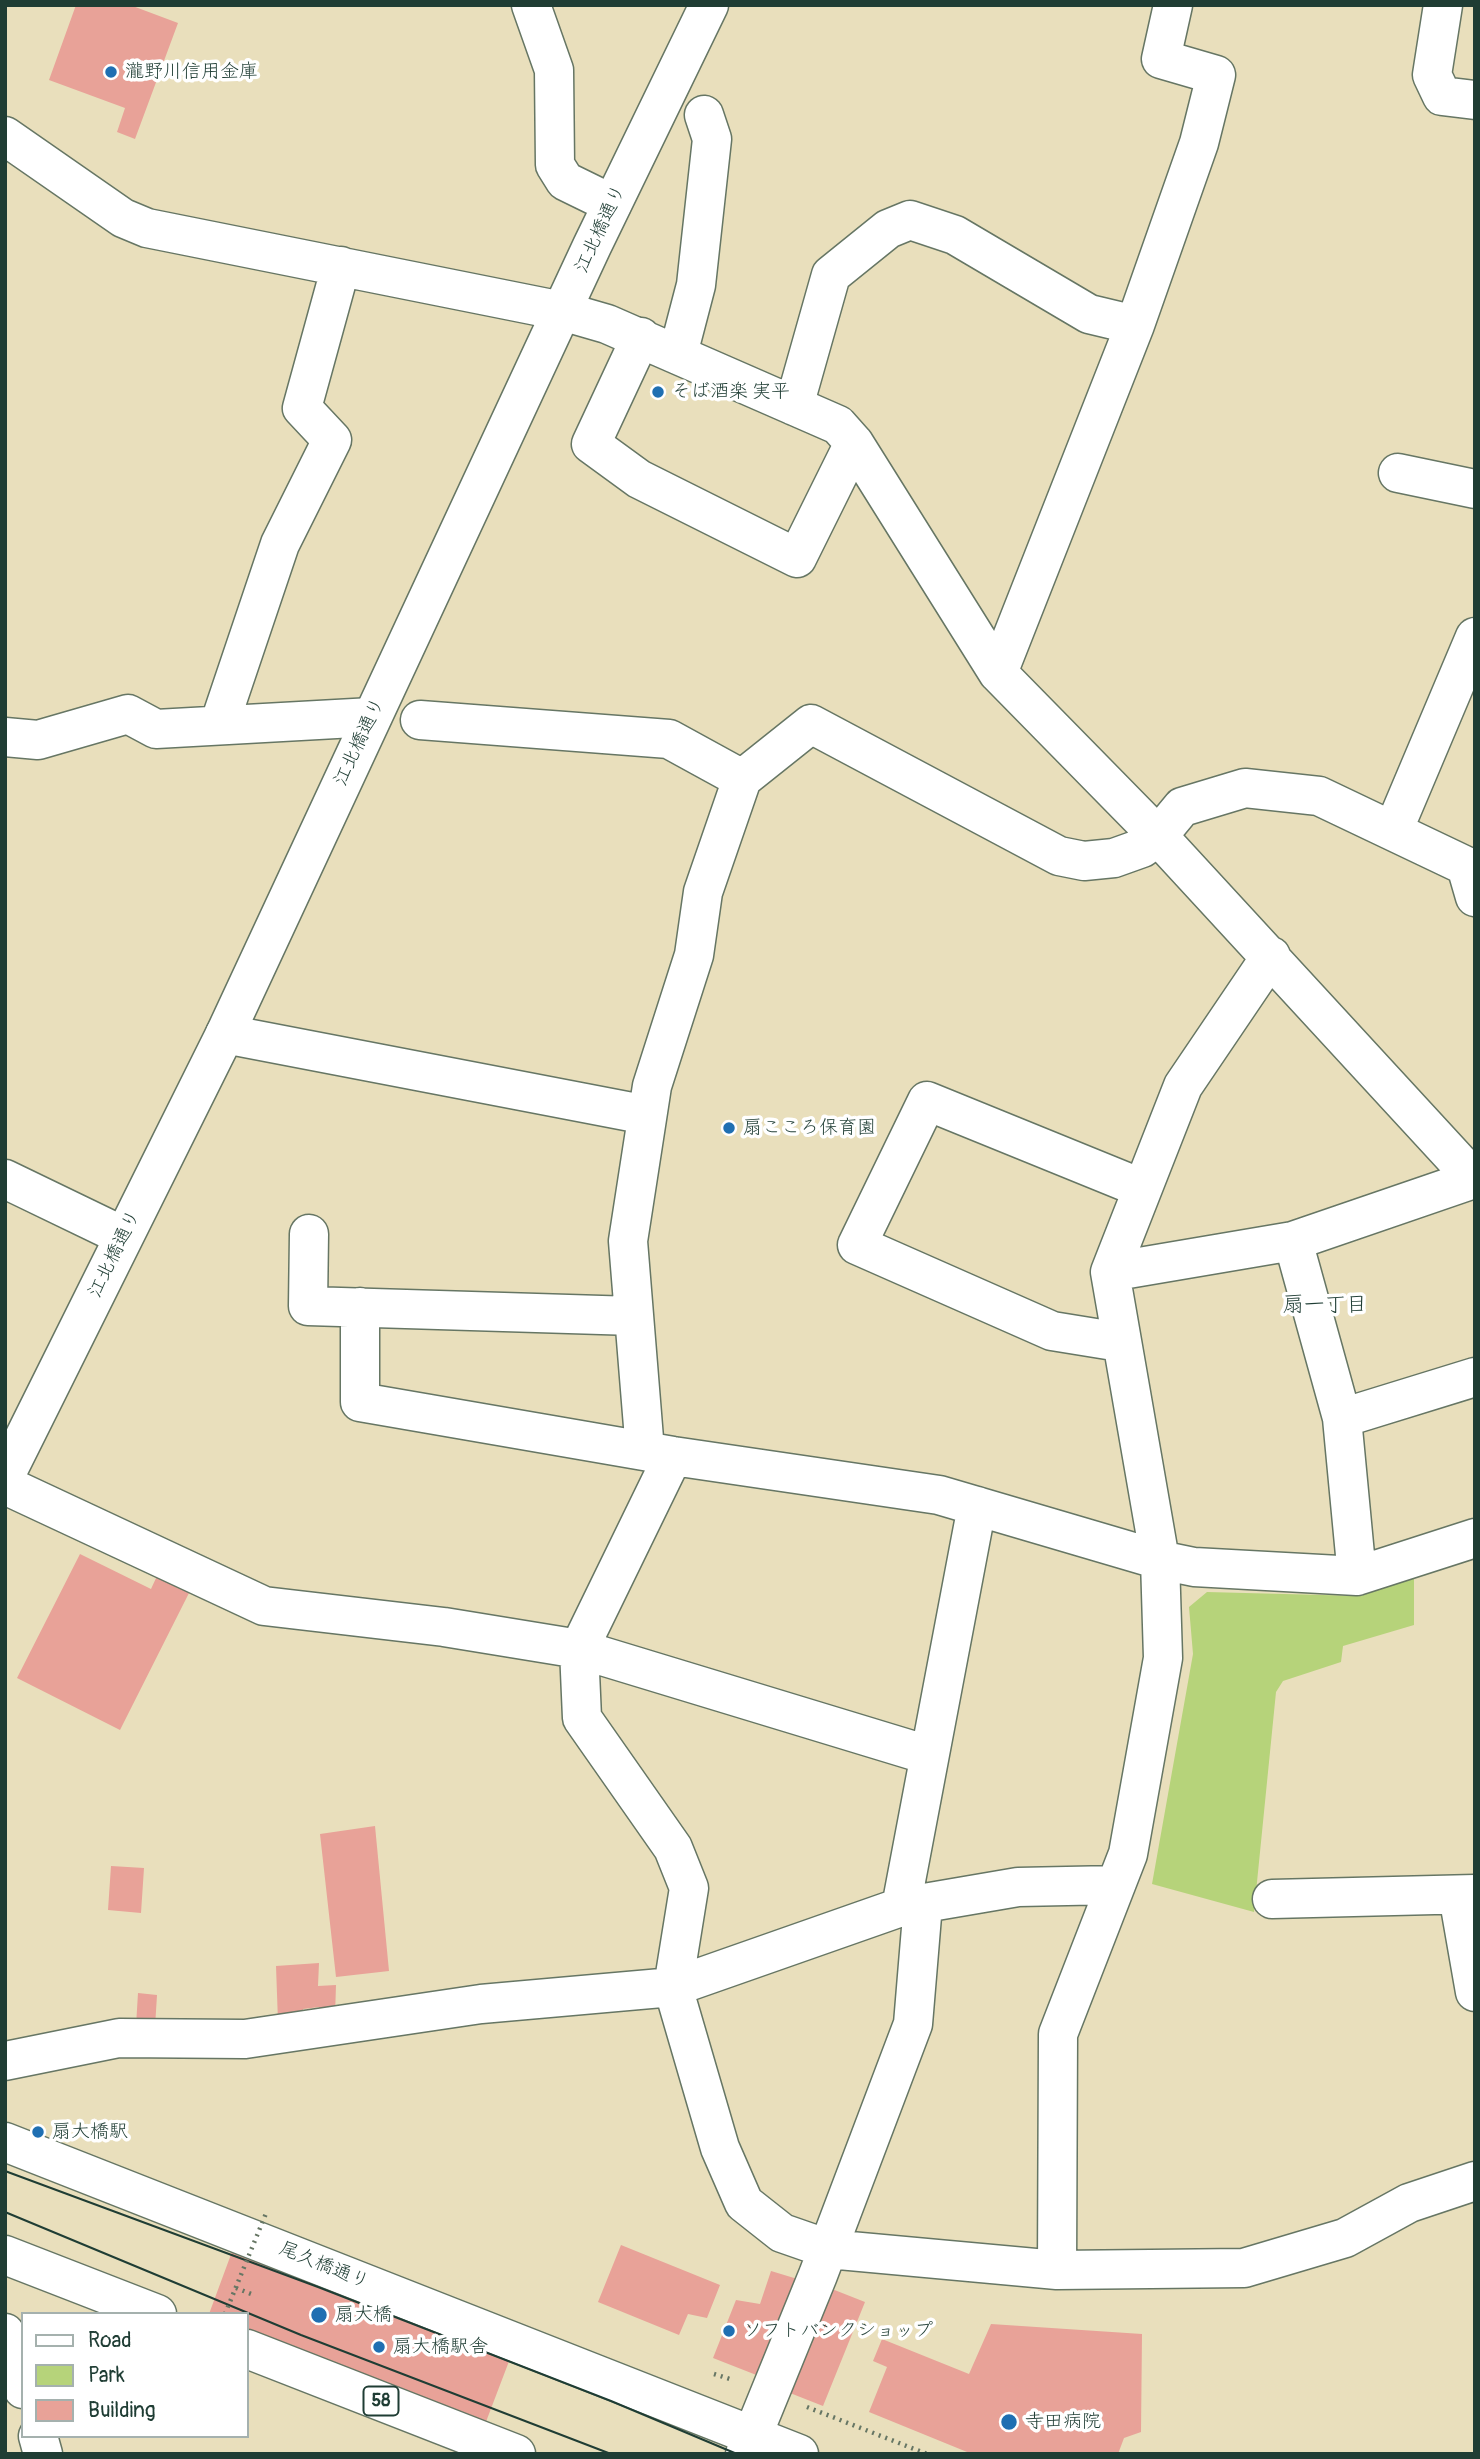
<!DOCTYPE html>
<html>
<head>
<meta charset="utf-8">
<style>
	body { margin:0 }
	#map { position:relative; width:1480px; height:2459px; overflow:hidden; background:#e9dfbc; font-family:Pangolin,sans-serif }
	canvas { display:block }
	.frame { position:absolute; inset:0; border:7px solid #1f3d34; pointer-events:none }
	.legend { position:absolute; left:21px; top:2312px; width:228px; height:126px; box-sizing:border-box; background:#fff; border:2px solid #a5b1ae; margin:0; padding:9px 12px; list-style:none; font-size:21px; color:#1f3d34 }
	.legend li { display:flex; align-items:center; gap:14px; height:35px }
	.legend b { width:35px; border:2px solid #a5b1ae }
</style>
</head>
<body>
<div id="map">
<canvas width="1480" height="2459"></canvas>
<div class="frame"></div>
<ul class="legend">
<li><b style="height:9px;background:#fff"></b>Road</li>
<li><b style="height:19px;background:#b6d37a"></b>Park</li>
<li><b style="height:19px;background:#e8a298"></b>Building</li>
</ul>
</div>
<script>
const g = document.querySelector('canvas').getContext('2d');
g.lineJoin = 'round';
function fill(path, color) { g.fillStyle = color; g.fill(path, 'evenodd'); }
const toPath = rows => new Path2D(rows.map(r => 'M' + r).join(''));
function stroke(path, color, width, dash) { g.strokeStyle = color; g.lineWidth = width; g.lineCap = dash ? 'butt' : 'round'; g.setLineDash(dash || []); g.stroke(path); }
function write(font, color, halo, rows, align = 'center') {
  g.font = font + ' Pangolin,"Klee One",sans-serif'; g.lineWidth = 7; g.setLineDash([]); g.textBaseline = 'middle'; g.strokeStyle = halo; g.fillStyle = color; for (const [text, x, y, turn = 0] of rows) {
    g.save(); g.translate(x, y); g.rotate((+turn || 0) * Math.PI / 180); g.textAlign = isNaN(turn) ? turn : align; if (halo) g.strokeText(text, 0, 0); g.fillText(text, 0, 0); g.restore();
  }
}
fill(toPath([
	[1414,1575,1414,1625,1343,1646,1341,1662,1283,1681,1276,1692,1254,1912,1152,1884,1193,1654,1189,1607,1207,1592,1361,1596]
]), '#b6d37a');
fill(toPath([
	[76,5,130,5,178,23,135,139,117,132,125,108,49,80],
	[80,1554,151,1589,157,1576,189,1593,120,1730,17,1678],
	[375,1826,389,1971,336,1977,320,1834],
	[111,1866,144,1868,141,1913,108,1910],
	[319,1963,318,1986,336,1985,335,2016,319,2016,319,2007,303,2009,302,2018,278,2022,276,1966],
	[138,1993,157,1995,155,2027,136,2026],
	[621,2245,720,2285,707,2318,688,2314,679,2335,598,2302],
	[233,2249,511,2356,484,2427,247,2337,247,2314,209,2314],
	[771,2271,804,2281,764,2378,713,2358,736,2300,760,2304],
	[832,2289,865,2302,823,2406,790,2393],
	[991,2324,1142,2334,1141,2432,1124,2438,1118,2454,972,2454,869,2412,887,2367,873,2361,882,2339,969,2374]
]), '#e8a298');
const minor = toPath([
	[531,5,554,70,555,165,565,181,612,204],
	[1443,5,1432,75,1442,96,1475,100],
	[5,136,123,218,147,228,562,311,607,324,838,425,854,443,998,673,1158,836,1475,1180],
	[641,337,591,444,639,479,797,558,854,443],
	[678,354,696,285,712,139,704,115],
	[794,406,831,275,888,229,910,220,955,235,1089,314,1135,325],
	[1398,473,1475,489],
	[998,673,1135,325,1199,143,1216,75,1161,59,1173,5],
	[420,720,669,739,742,779],
	[219,725,280,544,332,440,302,408,341,266],
	[5,737,38,740,128,714,156,729,372,717],
	[1393,831,1475,637],
	[225,1034,647,1115],
	[5,1179,123,1236],
	[309,1234,308,1306,634,1316],
	[1293,1241,1342,1418,1357,1576],
	[1110,1272,1293,1241,1474,1179],
	[360,1307,360,1402,673,1456,939,1495,1160,1560,1194,1567,1357,1576,1475,1538],
	[1120,1342,1052,1331,857,1245,927,1101,1141,1188],
	[1342,1418,1475,1377],
	[645,1451,628,1241,652,1086,694,955,703,892,742,779,811,724,1059,856,1084,861,1114,858,1142,848,1158,836,1182,807,1245,788,1319,796,1466,866,1475,897],
	[673,1456,579,1649,582,1718,673,1848,689,1888,673,1987,720,2148,744,2203,782,2233,828,2249,1057,2270,1244,2268,1345,2238,1409,2203,1475,2181],
	[5,1485,264,1606,444,1627,579,1649,928,1755],
	[1458,1895,1475,1992],
	[1272,1899,1475,1894],
	[901,1907,977,1506],
	[5,2061,119,2038,245,2039,481,2004,673,1987,901,1907,1018,1887,1116,1885],
	[1057,2270,1058,2034,1128,1854,1163,1658,1160,1560,1110,1272,1183,1086,1271,956],
	[5,2333,23,2389],
	[38,2436,43,2454],
	[745,2454,818,2275,913,2024,923,1904]
]);
const major = toPath([
	[5,1476,225,1034,592,246,709,5],
	[5,2142,799,2454],
	[5,2255,157,2314],
	[247,2349,516,2454]
]);
stroke(minor, '#667664', 41);
stroke(major, '#667664', 41);
stroke(toPath([
	[236,2288,254,2295],
	[714,2374,733,2380],
	[807,2407,927,2454]
]), '#667664', 4.5, [2, 5]);
stroke(minor, '#fff', 38);
stroke(major, '#fff', 38);
stroke(toPath([
	[5,2171,318,2287,611,2401,737,2454],
	[5,2212,301,2335,611,2454]
]), '#1f3d34', 2);
stroke(toPath([
	[225,2314,267,2211]
]), '#667664', 4.5, [2, 5]);
for (const [x, y, r, color] of [
	[111,72,7,"#1f6fb2"],
	[658,392,7,"#1f6fb2"],
	[729,1128,7,"#1f6fb2"],
	[38,2132,7,"#1f6fb2"],
	[319,2315,9,"#1f6fb2"],
	[729,2331,7,"#1f6fb2"],
	[379,2347,7,"#1f6fb2"],
	[1009,2422,9,"#1f6fb2"]
]) { const dot = new Path2D(); dot.arc(x, y, r, 0, 2 * Math.PI); g.fillStyle = color; g.fill(dot); stroke(dot, '#fff', 2.5); }
for (const [x, y, w] of [
	[381,2401,35]
]) { const box = new Path2D(); box.roundRect(x - w / 2, y - 14.5, w, 29, 5); g.fillStyle = '#fff'; g.fill(box); stroke(box, '#1f3d34', 2); }
write('bold 18px', '#1f3d34', null, [
	["58",381,2401]
]);
write('19px', '#1f3d34', '#fff', [
	["瀧野川信用金庫",125,72],
	["そば酒楽 実平",672,392],
	["扇こころ保育園",743,1128],
	["扇大橋駅",52,2132],
	["扇大橋",335,2315],
	["ソフトバンクショップ",743,2331],
	["扇大橋駅舎",393,2347],
	["寺田病院",1025,2422]
], 'left');
write('19px', '#1f3d34', '#fff', [
	["江北橋通り",601,229,-65],
	["江北橋通り",360,742,-65],
	["江北橋通り",115,1254,-64],
	["尾久橋通り",324,2266,22]
]);
write('21px', '#1f3d34', '#fff', [
	["扇一丁目",1325,1306]
]);
</script>
</body>
</html>
